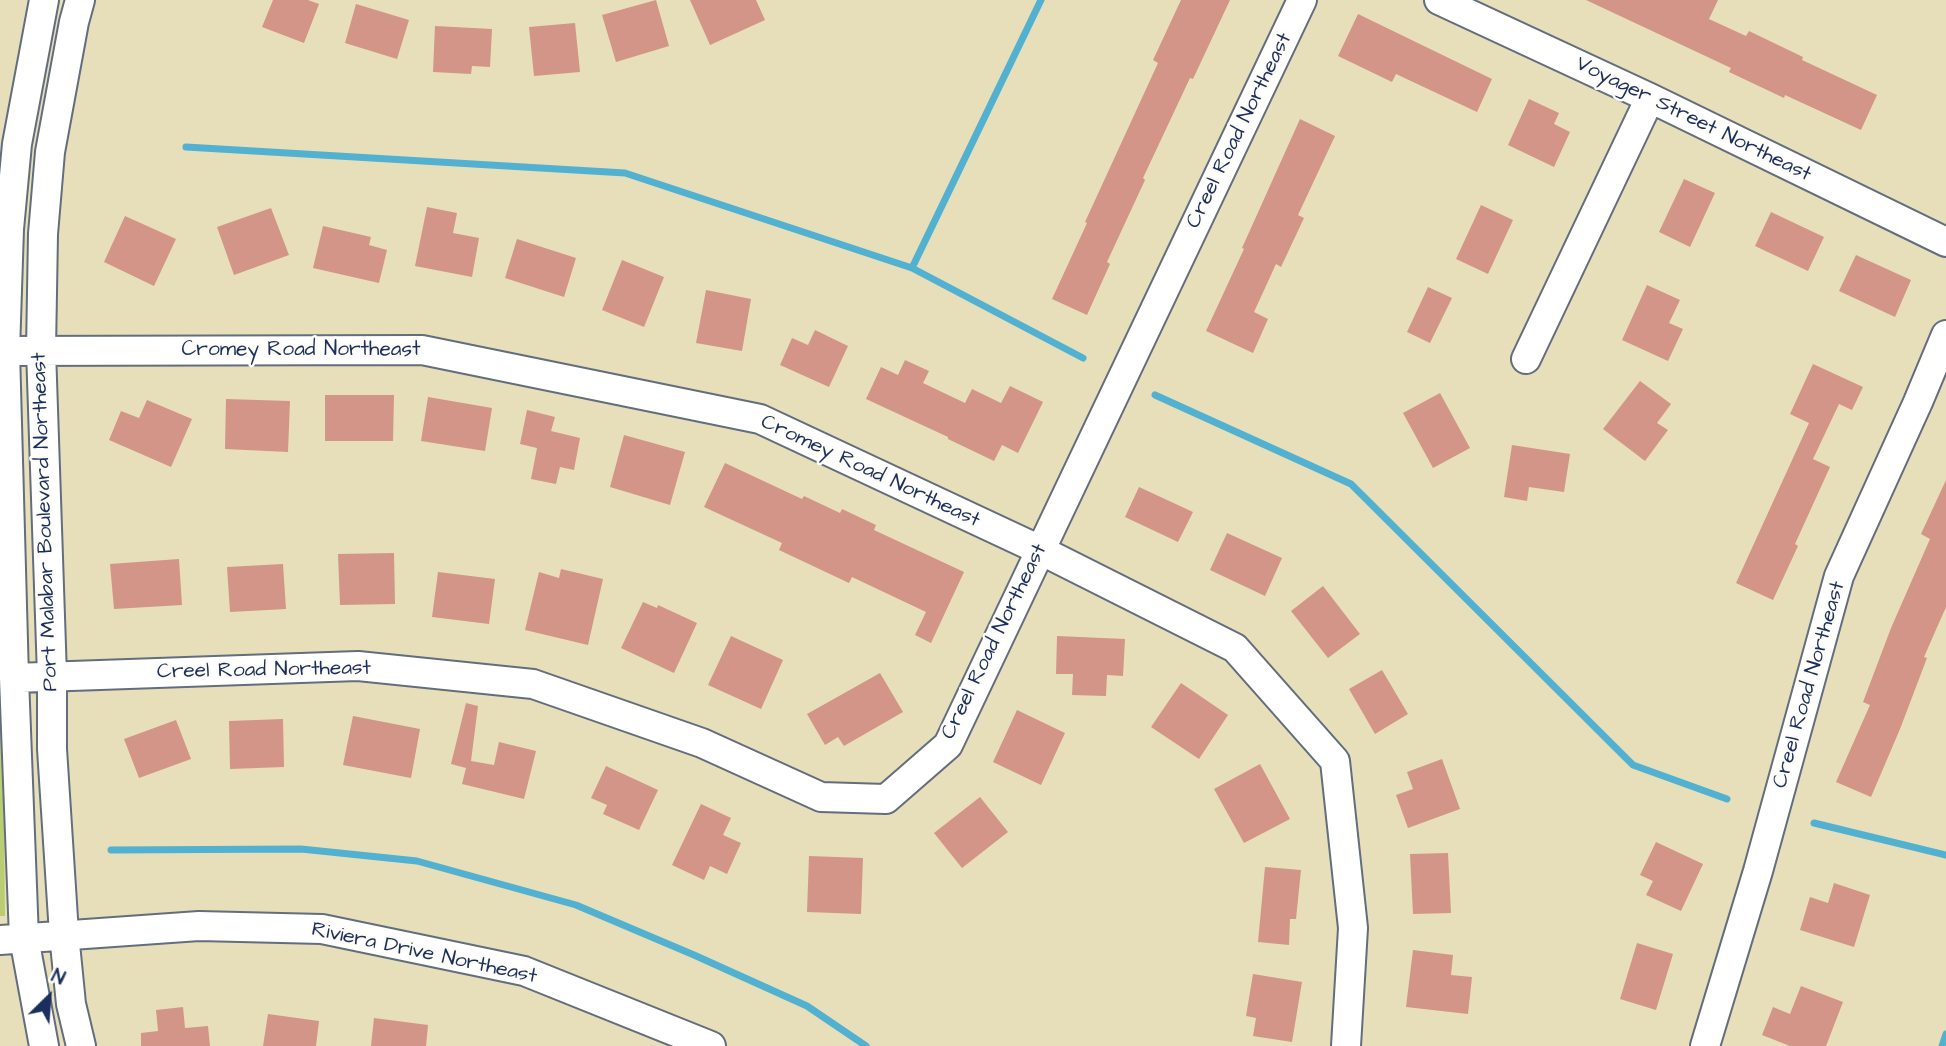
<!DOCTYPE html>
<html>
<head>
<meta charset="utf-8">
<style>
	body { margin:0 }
	#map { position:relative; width:1946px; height:1046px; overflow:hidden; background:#e7dfb9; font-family:"Architects Daughter",sans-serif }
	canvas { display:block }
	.north { position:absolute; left:14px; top:962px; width:70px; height:70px; -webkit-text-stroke:5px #fdfcf7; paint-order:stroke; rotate:25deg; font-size:19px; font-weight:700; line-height:28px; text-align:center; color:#1b2f5e }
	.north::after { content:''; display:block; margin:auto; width:24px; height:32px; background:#1b2f5e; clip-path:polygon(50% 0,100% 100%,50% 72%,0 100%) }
</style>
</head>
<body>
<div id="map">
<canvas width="1946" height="1046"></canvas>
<div class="north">N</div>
</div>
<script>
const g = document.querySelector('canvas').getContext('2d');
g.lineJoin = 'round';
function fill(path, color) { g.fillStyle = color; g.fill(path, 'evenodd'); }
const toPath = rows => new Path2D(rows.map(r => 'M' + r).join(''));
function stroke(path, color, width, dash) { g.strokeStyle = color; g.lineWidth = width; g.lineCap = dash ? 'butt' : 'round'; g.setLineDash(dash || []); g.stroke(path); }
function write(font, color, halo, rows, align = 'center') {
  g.font = font + ' "Architects Daughter",sans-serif'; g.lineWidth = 5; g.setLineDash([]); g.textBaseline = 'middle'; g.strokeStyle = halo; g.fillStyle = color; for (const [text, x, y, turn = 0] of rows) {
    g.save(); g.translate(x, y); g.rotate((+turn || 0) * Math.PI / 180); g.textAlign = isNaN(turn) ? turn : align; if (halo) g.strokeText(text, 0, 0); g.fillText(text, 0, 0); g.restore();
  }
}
fill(toPath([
	[0,446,5,916,0,916]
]), '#bbcd71');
stroke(toPath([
	[186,147,625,173,912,268,1083,358],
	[912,268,1041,0],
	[1155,395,1351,484,1633,765,1727,799],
	[1814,823,1946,855],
	[111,850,301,849,417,861,576,905,694,955,807,1006,866,1046],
	[1942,1046,1946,1034]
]), '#52b1d1', 7);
fill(toPath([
	[273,0,308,0,319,4,304,43,262,27],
	[656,0,669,46,616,62,602,15],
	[690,0,756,0,765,20,710,45],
	[1181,0,1230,0,1193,79,1190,78,1143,178,1145,180,1107,262,1110,264,1087,315,1052,299,1087,223,1085,222,1158,63,1153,60],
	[1586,0,1718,0,1709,19,1746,36,1749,31,1803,57,1802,60,1877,95,1861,130,1785,95,1784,98,1729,72,1731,68],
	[356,4,409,20,397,59,345,43],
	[1358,14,1492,79,1477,112,1396,74,1392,82,1338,56],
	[575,23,580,72,534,76,529,27],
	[435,26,492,29,490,67,472,66,471,74,433,72],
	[1529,99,1559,113,1554,124,1570,132,1554,167,1508,145],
	[1300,119,1335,136,1298,215,1304,218,1281,267,1276,264,1254,312,1268,319,1253,353,1206,331,1244,249,1242,248],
	[1684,179,1715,193,1690,247,1659,232],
	[1481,205,1513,220,1488,274,1456,259],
	[427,207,457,213,453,233,479,238,472,277,415,266],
	[271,208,289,255,234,275,217,227],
	[1771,212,1824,237,1808,271,1755,246],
	[125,216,176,239,154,286,104,262],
	[323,226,371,237,369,245,387,250,379,283,313,268],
	[517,239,576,258,564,297,505,278],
	[1856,255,1911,280,1895,317,1839,291],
	[622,260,664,277,644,327,602,310],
	[1647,285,1680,300,1669,323,1683,329,1668,361,1622,340],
	[1428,287,1452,298,1430,343,1407,332],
	[706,290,751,299,742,351,696,343],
	[815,330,848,346,829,387,780,365,792,338,808,345],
	[905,360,929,371,923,383,965,403,972,389,1001,403,1010,386,1043,402,1018,453,1002,445,994,461,948,439,948,437,866,399,881,367,898,375],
	[1813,364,1863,387,1852,410,1839,404,1813,459,1830,467,1795,544,1798,546,1773,600,1736,583,1809,423,1790,414],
	[1640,381,1671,404,1657,423,1668,430,1645,461,1603,429],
	[1440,393,1470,448,1433,468,1403,413],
	[325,395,394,395,393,441,325,441],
	[428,397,492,408,485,451,421,441],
	[226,399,290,401,288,452,225,449],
	[147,400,192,419,171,467,109,440,121,411,139,418],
	[527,410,555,417,551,431,580,438,574,470,560,467,556,484,531,479,537,448,520,444],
	[624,435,685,452,670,505,610,487],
	[1512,445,1570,454,1564,492,1529,487,1527,501,1504,497],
	[725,463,802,499,804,496,840,513,842,509,876,525,874,530,964,572,931,643,915,635,926,612,852,577,849,583,779,550,782,543,704,507],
	[1946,480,1946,607,1924,657,1927,658,1900,729,1871,797,1836,782,1870,705,1863,702,1891,628,1930,539,1921,534],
	[1139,487,1193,512,1178,542,1125,517],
	[1227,533,1282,558,1265,596,1210,570],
	[394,553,395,604,340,605,338,554],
	[179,559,182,605,114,609,110,564],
	[283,564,286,609,230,612,227,567],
	[561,569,603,579,588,645,525,630,539,572,559,578],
	[438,572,495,579,489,624,432,617],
	[1323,586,1360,634,1328,658,1291,611],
	[643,602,657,608,658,605,697,623,674,673,621,648],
	[731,636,783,660,761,709,708,685],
	[1057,636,1125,639,1123,676,1107,675,1106,696,1072,695,1073,674,1056,674],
	[1382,670,1408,714,1375,734,1349,689],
	[880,673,903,712,844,746,838,737,825,745,807,714],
	[1181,683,1228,715,1199,759,1151,727],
	[466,703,478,706,471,761,494,765,499,742,536,751,524,799,462,784,466,768,451,764],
	[1017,710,1065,733,1041,785,993,762],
	[353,716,420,729,411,778,343,765],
	[283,719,284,767,230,769,229,721],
	[176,720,191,759,139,778,124,739],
	[1442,759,1460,809,1408,828,1396,795,1413,789,1407,772],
	[1260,764,1290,819,1244,843,1214,789],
	[606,766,658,790,639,830,603,814,607,805,591,798],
	[980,797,1008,832,962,868,934,833],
	[701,804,731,818,723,835,741,843,727,874,710,866,704,880,672,865],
	[1656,842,1703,864,1681,911,1646,895,1653,881,1640,875],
	[1448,853,1451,913,1413,914,1410,854],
	[809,856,863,858,861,914,807,912],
	[1265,867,1301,870,1296,919,1290,919,1289,945,1258,942],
	[1834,883,1870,895,1854,947,1800,930,1810,897,1828,903],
	[1637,943,1673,954,1656,1010,1620,999],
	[1413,950,1453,955,1451,975,1472,977,1468,1014,1406,1007],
	[1253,974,1302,982,1292,1042,1253,1036,1256,1018,1246,1016],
	[1801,986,1843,1002,1826,1046,1790,1046,1762,1035,1773,1007,1790,1014],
	[183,1007,185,1028,208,1026,210,1046,141,1046,141,1033,158,1031,156,1010],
	[268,1014,319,1021,316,1046,263,1046],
	[374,1018,428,1025,426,1046,371,1046]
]), '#d29588');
const minor = toPath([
	[44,0,17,144,9,229,5,351,14,678,24,938,44,1046],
	[80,0,74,22,50,152,43,234,41,350,52,676,52,749,64,934,71,1004,81,1046],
	[1439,0,1650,98,1946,242],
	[5,351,422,350,760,419,1040,550,1235,648,1335,761,1353,928,1346,1046],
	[1526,359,1650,98],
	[14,678,358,666,533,684,702,743,821,797,886,799,948,745,1302,0],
	[0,940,199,926,322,929,524,971,711,1046],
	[1705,1046,1758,871,1839,576,1918,402,1946,335]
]);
stroke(minor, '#626d7e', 32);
stroke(minor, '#fff', 28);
write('21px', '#1b2f5e', '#fdfcf7', [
	["Voyager Street Northeast",1693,120,26],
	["Creel Road Northeast",1240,131,-64],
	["Cromey Road Northeast",301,351],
	["Cromey Road Northeast",870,472,25],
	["Port Malabar Boulevard Northeast",46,522,-92],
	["Creel Road Northeast",995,642,-64],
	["Creel Road Northeast",264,671,-1],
	["Creel Road Northeast",1810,685,-74],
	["Riviera Drive Northeast",424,954,12]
]);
</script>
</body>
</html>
